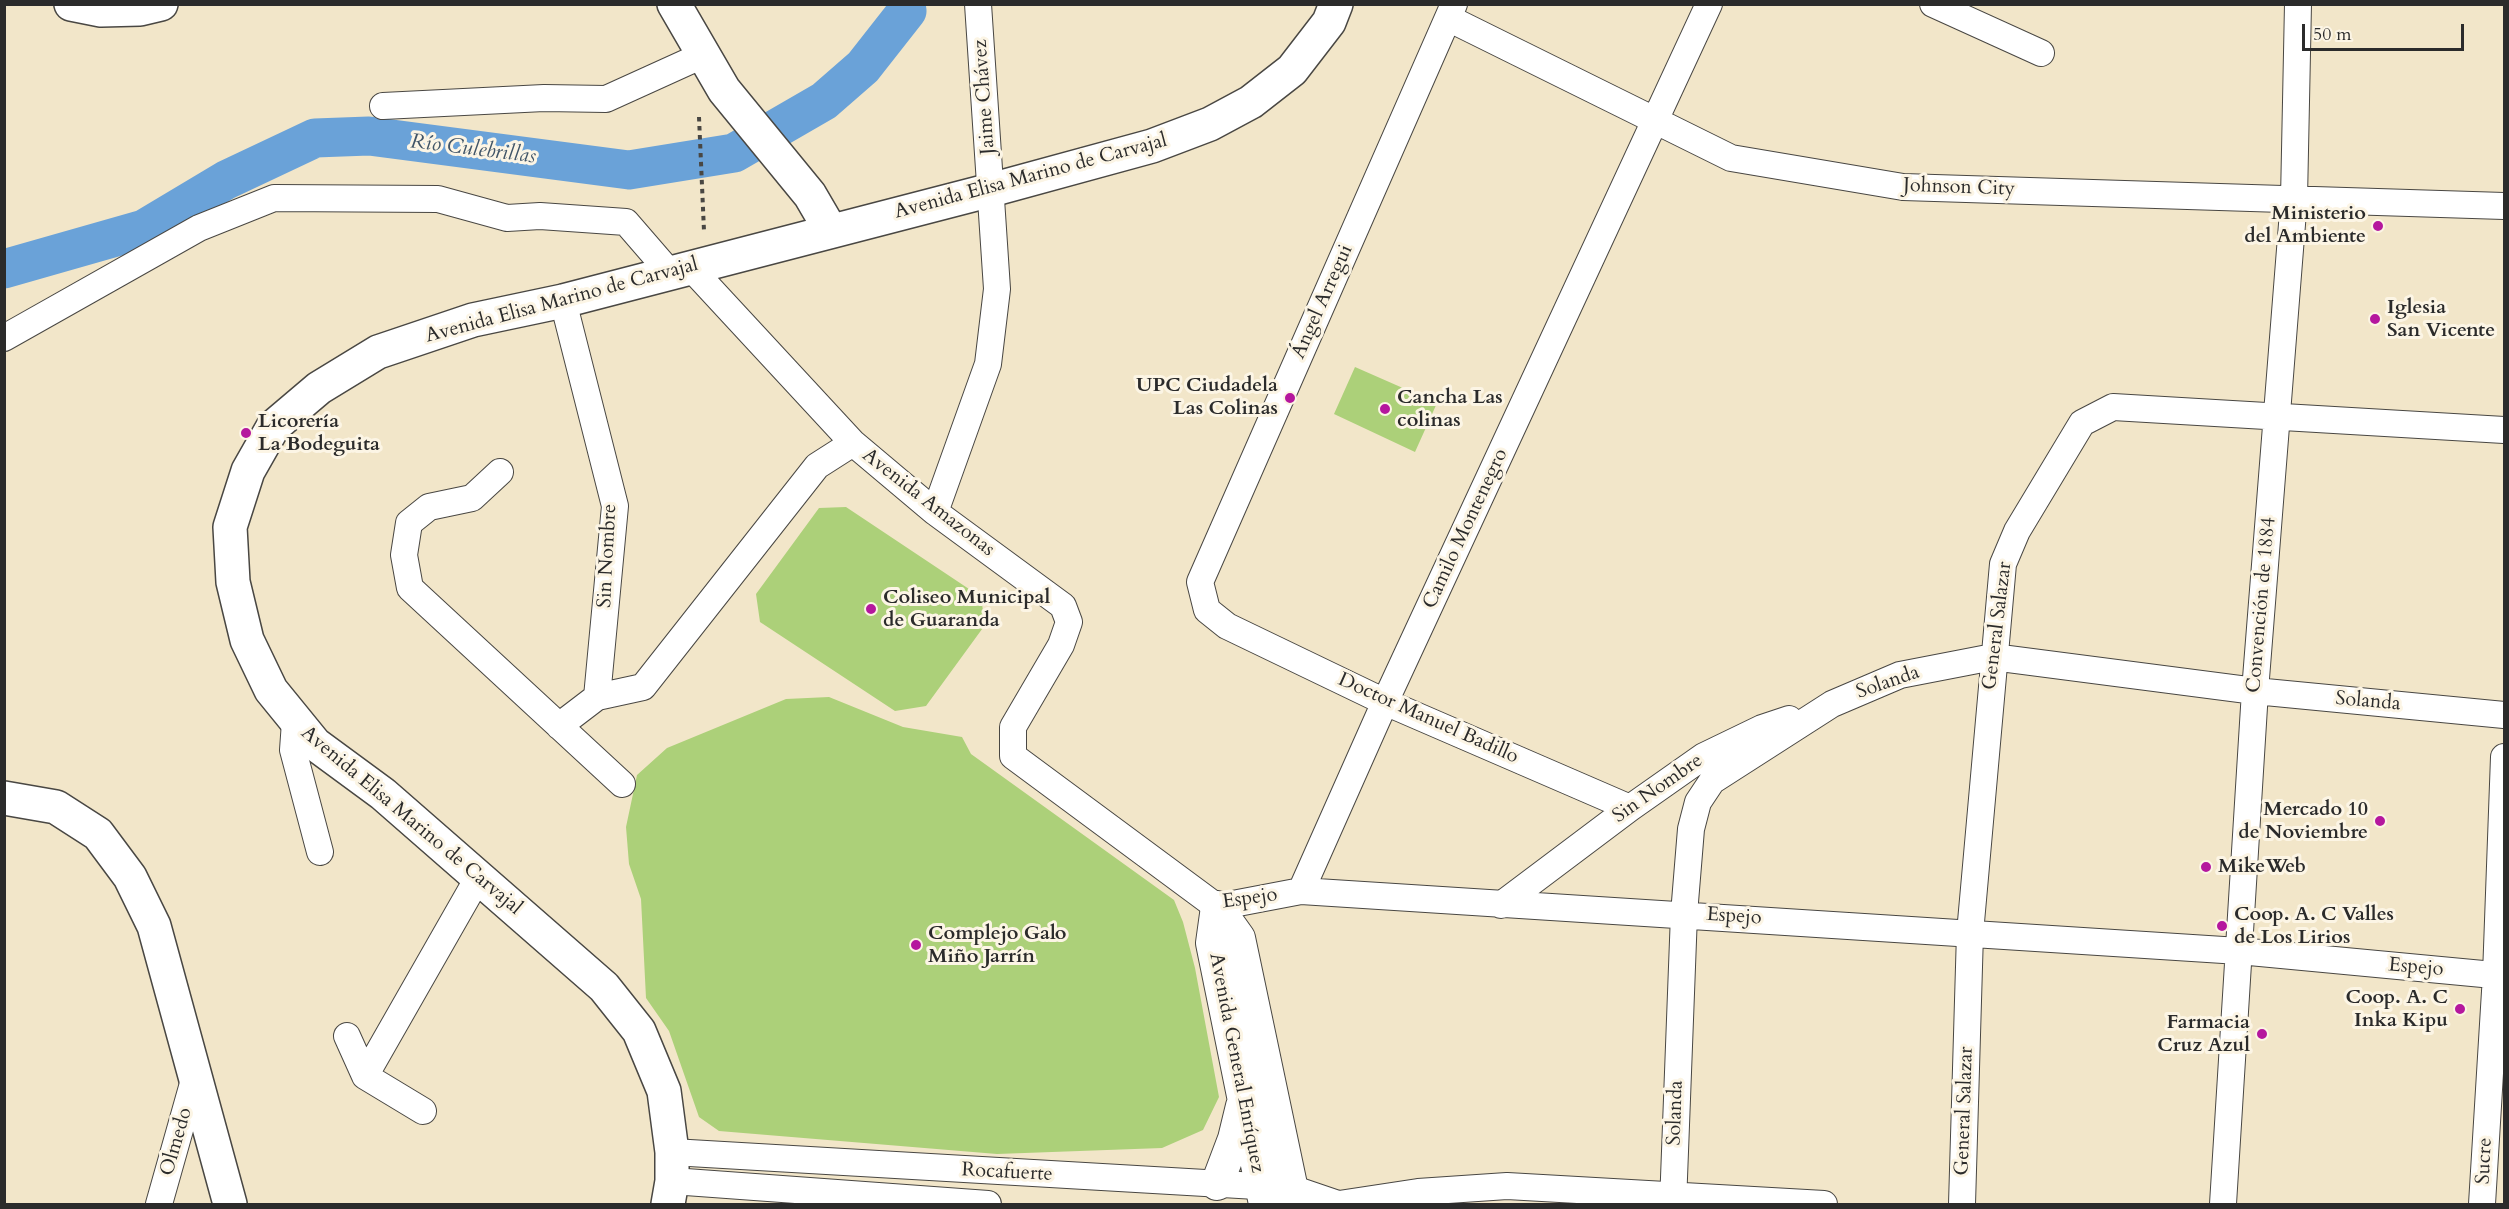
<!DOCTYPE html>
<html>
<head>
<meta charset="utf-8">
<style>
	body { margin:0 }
	#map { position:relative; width:2509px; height:1209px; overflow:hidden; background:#f2e6c9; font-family:Cardo,serif }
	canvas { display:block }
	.frame { position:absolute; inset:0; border:6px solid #2b2b2b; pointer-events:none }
	.scale { position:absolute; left:2302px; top:24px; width:162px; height:27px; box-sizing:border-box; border:3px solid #2b2b2b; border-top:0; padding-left:8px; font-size:18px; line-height:21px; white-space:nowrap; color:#2b2b2b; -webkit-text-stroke:4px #fcf5e5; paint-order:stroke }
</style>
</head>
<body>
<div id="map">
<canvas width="2509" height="1209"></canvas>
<div class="frame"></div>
<div class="scale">50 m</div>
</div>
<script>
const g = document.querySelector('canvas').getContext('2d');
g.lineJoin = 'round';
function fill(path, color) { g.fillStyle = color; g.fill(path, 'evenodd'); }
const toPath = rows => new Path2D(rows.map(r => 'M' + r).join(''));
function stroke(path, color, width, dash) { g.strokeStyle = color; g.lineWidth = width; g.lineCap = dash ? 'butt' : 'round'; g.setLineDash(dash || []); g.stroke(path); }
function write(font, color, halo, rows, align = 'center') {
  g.font = font + ' Cardo,serif'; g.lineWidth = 6; g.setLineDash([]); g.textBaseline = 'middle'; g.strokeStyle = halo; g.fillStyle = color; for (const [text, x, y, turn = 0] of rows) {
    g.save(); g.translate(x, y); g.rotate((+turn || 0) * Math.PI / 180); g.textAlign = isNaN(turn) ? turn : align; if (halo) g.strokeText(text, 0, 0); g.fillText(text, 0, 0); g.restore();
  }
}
fill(toPath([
	[1355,367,1437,403,1415,452,1334,414],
	[846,507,981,597,985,625,926,706,895,711,760,622,756,594,819,508],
	[829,697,903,727,962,737,971,754,1174,900,1183,922,1195,968,1219,1097,1203,1130,1162,1148,997,1154,719,1131,699,1117,669,1031,646,998,641,899,629,864,626,827,637,775,667,748,786,699]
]), '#acd079');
stroke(toPath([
	[4,269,144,229,226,180,315,138,369,136,629,170,734,153,824,101,863,67,907,11,906,4]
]), '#6aa2d8', 39);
const minor = toPath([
	[1454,4,1200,582,1207,610,1227,626,1385,702,1630,808],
	[1933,4,2041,53],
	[1448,18,1731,158,1903,187,2504,206],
	[383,106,544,98,606,99,703,55],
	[691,268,853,443,935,512,1063,606,1069,622,1061,645,1013,727,1013,756,1217,907,1301,891,2239,951,2504,976],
	[4,338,199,228,274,198,438,199,507,218,540,216,626,222,671,274],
	[500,472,472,498,429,507,409,523,404,555,410,588,622,784],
	[935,512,988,364,997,289,978,4],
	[597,697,643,687,817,466,853,443],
	[295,722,293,750,320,852],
	[559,726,597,697,615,506,563,301],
	[1301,891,1385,702,1709,4],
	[1501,905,1630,808,1704,756,1762,728,1789,719],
	[347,1036,365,1076,423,1111],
	[365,1076,478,878],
	[672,1152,1291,1188,1338,1204],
	[672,1181,988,1204],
	[159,1204,194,1080],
	[1339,1204,1418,1192,1507,1186,1824,1204],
	[1673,1204,1684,914,1691,829,1698,802,1712,781,1832,704,1900,675,1993,657,2255,691,2504,715],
	[1962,1204,1970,933,2003,564,2017,531,2082,423,2113,407,2504,430],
	[2223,1204,2255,691,2294,199,2298,4],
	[2482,1204,2496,975,2504,757]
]);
const tertiary = toPath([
	[1217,907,1239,938,1295,1204],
	[1217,907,1212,943,1265,1204],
	[1217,1184,1234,1139,1242,1106]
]);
const primary = toPath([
	[71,4,101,10,140,9,161,4],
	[674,4,724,90,810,195,831,231]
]);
const trunk = toPath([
	[4,798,56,807,98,834,130,877,154,926,230,1204],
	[668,1204,672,1181,672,1152,664,1091,639,1031,604,987,383,794,315,744,271,690,247,640,233,582,230,527,248,471,273,427,319,388,378,352,473,320,563,301,991,190,1152,146,1210,124,1251,102,1292,70,1329,22,1336,4]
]);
stroke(minor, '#494743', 28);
stroke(tertiary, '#494743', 34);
stroke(primary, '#494743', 36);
stroke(trunk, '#494743', 36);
stroke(toPath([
	[699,117,704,231]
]), '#494743', 4, [4.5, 4.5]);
stroke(minor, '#fff', 26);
stroke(tertiary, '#fff', 32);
stroke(primary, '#fff', 33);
stroke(trunk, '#fff', 33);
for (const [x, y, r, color] of [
	[2378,226,6,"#b5179e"],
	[2375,319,6,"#b5179e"],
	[1290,398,6,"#b5179e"],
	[1385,409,6,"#b5179e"],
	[246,433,6,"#b5179e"],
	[871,609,6,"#b5179e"],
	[2380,821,6,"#b5179e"],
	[2206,867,6,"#b5179e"],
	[2222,926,6,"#b5179e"],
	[916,945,6,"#b5179e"],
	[2460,1009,6,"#b5179e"],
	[2262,1034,6,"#b5179e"]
]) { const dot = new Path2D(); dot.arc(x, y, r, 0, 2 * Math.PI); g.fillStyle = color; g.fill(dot); stroke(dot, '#fcf5e5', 2); }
write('20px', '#2b2b2b', '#fcf5e5', [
	["Jaime Chávez",985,97,-94],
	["Avenida Elisa Marino de Carvajal",1031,177,-15],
	["Johnson City",1959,188,2],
	["Avenida Elisa Marino de Carvajal",562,301,-15],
	["Ángel Arregui",1323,302,-66],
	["Avenida Amazonas",928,503,38],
	["Camilo Montenegro",1466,529,-65],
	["Sin Nombre",608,556,-87],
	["Convención de 1884",2262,605,-85],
	["General Salazar",1998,626,-83],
	["Solanda",1888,683,-19],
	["Solanda",2368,702,5],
	["Doctor Manuel Badillo",1428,719,24],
	["Sin Nombre",1658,789,-35],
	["Avenida Elisa Marino de Carvajal",411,821,40],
	["Espejo",1250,899,-8],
	["Espejo",1734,917,4],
	["Espejo",2416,968,5],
	["Avenida General Enríquez",1236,1063,79],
	["General Salazar",1965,1111,-88],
	["Solanda",1676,1113,-88],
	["Olmedo",177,1142,-74],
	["Sucre",2485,1161,-87],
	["Rocafuerte",1007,1173,3]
]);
write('bold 20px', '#2b2b2b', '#fcf5e5', [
	["Ministerio",2366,214,"right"],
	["del Ambiente",2366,237,"right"],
	["Iglesia",2387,308],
	["San Vicente",2387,331],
	["UPC Ciudadela",1278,386,"right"],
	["Las Colinas",1278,409,"right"],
	["Cancha Las",1397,398],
	["colinas",1397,421],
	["Licorería",258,422],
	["La Bodeguita",258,445],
	["Coliseo Municipal",883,598],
	["de Guaranda",883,621],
	["Mercado 10",2368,810,"right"],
	["de Noviembre",2368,833,"right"],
	["MikeWeb",2218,867],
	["Coop. A. C Valles",2234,915],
	["de Los Lirios",2234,938],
	["Complejo Galo",928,934],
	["Miño Jarrín",928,957],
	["Coop. A. C",2448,998,"right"],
	["Inka Kipu",2448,1021,"right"],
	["Farmacia",2250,1023,"right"],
	["Cruz Azul",2250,1046,"right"]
], 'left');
write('italic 21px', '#415568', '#fcf5e5', [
	["Río Culebrillas",473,150,7]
]);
</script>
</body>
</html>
